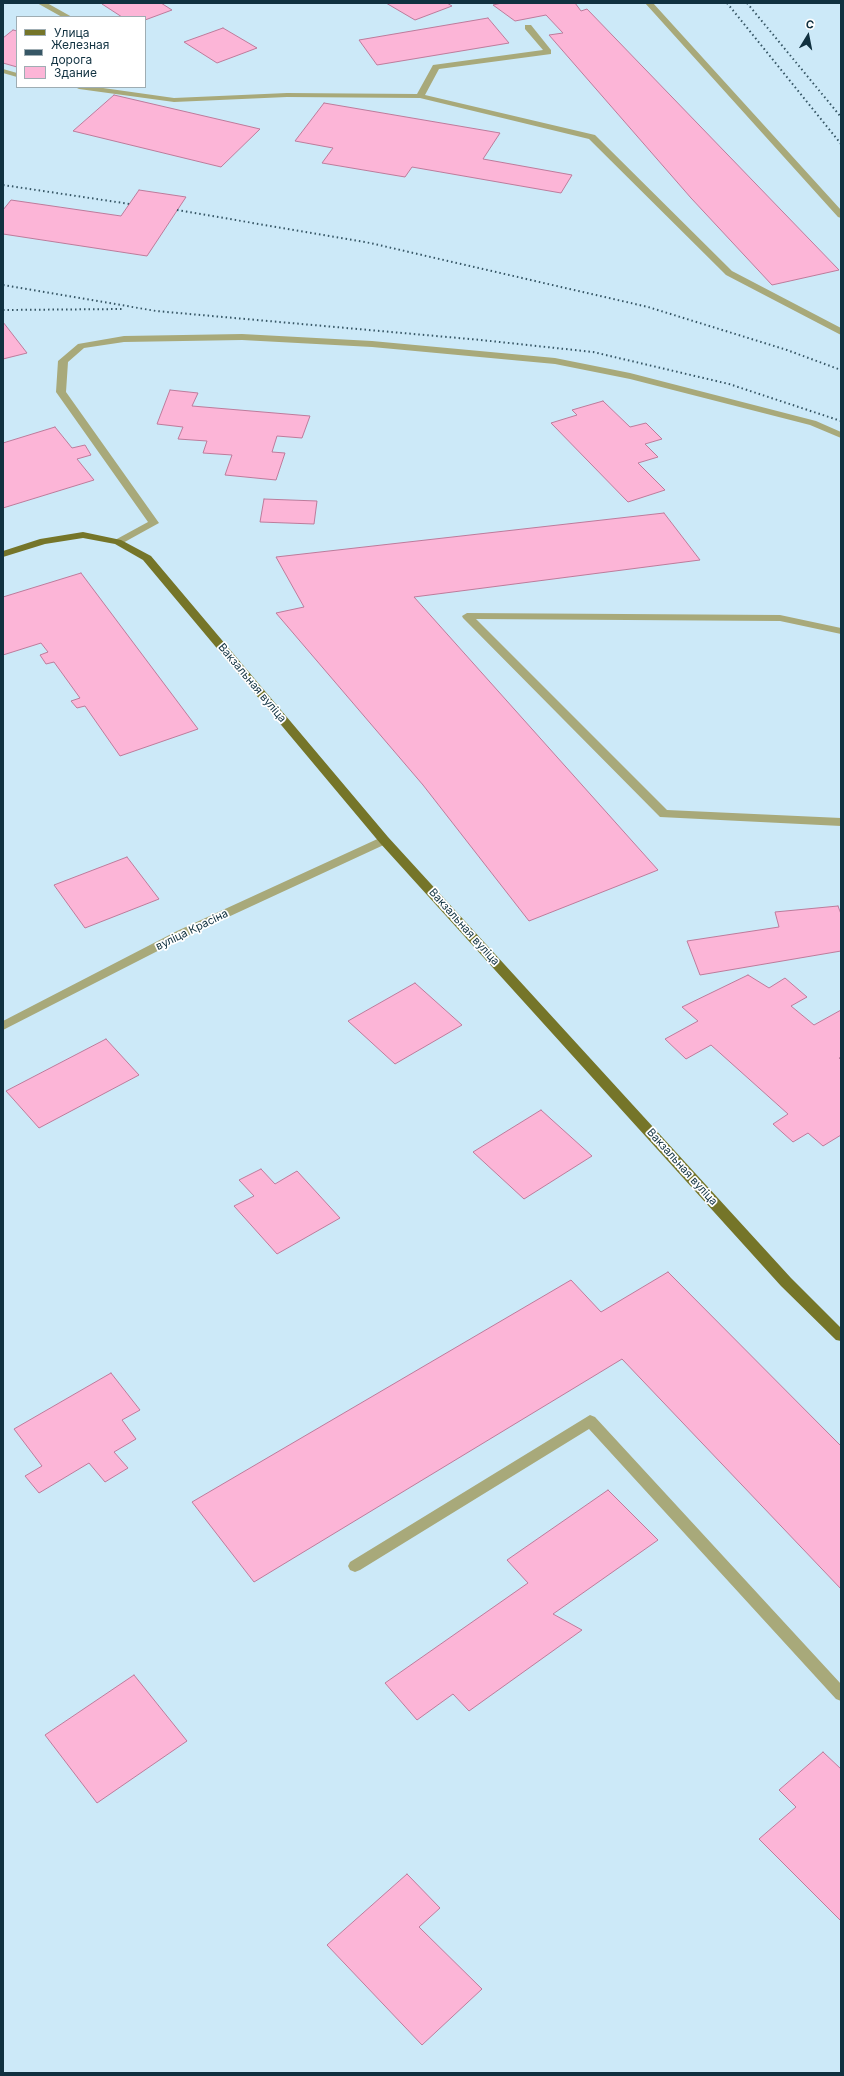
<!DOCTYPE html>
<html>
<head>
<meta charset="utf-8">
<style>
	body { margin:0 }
	#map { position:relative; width:844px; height:2076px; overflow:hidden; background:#cce9f8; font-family:Inter,sans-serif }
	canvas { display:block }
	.frame { position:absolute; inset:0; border:4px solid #103140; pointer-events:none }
	.legend { position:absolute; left:16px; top:16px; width:130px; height:72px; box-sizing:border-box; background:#fff; border:1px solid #9fadb3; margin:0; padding:5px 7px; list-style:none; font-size:12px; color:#103140 }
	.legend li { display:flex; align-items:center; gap:8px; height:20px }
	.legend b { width:20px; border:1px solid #9fadb3 }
	.north { position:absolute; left:788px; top:16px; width:40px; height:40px; -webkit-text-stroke:3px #fff; paint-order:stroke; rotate:10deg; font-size:11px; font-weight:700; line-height:16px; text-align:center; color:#103140 }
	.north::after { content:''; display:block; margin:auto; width:14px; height:18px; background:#103140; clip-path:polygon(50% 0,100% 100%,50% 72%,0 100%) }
</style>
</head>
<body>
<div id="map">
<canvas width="844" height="2076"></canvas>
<div class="frame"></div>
<ul class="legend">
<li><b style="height:5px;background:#757529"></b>Улица</li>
<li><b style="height:5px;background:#365665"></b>Железная дорога</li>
<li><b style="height:11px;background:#fcb5d7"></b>Здание</li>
</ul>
<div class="north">С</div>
</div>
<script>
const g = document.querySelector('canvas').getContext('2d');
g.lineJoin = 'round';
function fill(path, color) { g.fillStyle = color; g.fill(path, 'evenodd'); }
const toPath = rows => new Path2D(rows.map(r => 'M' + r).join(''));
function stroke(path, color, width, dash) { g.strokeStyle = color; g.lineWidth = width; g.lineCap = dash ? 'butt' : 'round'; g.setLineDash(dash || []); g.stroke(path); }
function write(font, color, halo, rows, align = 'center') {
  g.font = font + ' Inter,sans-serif'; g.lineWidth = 3.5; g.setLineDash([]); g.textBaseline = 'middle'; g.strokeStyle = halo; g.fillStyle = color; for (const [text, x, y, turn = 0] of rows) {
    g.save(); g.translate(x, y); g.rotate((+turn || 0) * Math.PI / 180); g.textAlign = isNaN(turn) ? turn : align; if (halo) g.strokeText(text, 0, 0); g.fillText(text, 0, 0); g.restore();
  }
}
const building = toPath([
	[105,3,161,3,172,10,145,20,145,17,122,17,102,4,105,3],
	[386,3,447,3,452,6,415,20,386,3],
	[502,3,575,3,581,11,587,9,839,270,772,285,691,198,549,35,563,33,546,15,515,21,493,5,502,3],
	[488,18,509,43,377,65,359,40,488,18],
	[223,28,257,48,217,63,184,42,223,28],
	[13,30,17,31,17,67,3,63,3,38,13,30],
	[114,95,260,129,221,167,73,131,114,95],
	[324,103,500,133,483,159,572,175,561,193,412,167,405,177,322,163,333,148,295,141,324,103],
	[139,190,186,197,147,256,3,234,3,210,11,200,121,216,139,190],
	[3,322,27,353,3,359,3,322],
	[170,390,198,393,192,406,310,416,302,438,277,436,272,452,285,453,276,480,225,475,232,455,203,453,207,441,178,439,183,427,157,424,170,390],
	[603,401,630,427,646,423,662,439,645,444,658,457,638,463,665,490,628,502,551,423,577,415,572,410,603,401],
	[55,427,72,448,85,445,91,455,77,459,94,480,3,508,3,443,55,427],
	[264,499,317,501,314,524,260,522,264,499],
	[664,513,700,560,414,597,658,870,529,921,423,785,276,613,304,607,276,557,664,513],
	[81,573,198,729,120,756,85,706,77,708,71,701,80,698,54,662,46,664,40,655,48,652,41,643,3,655,3,597,81,573],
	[127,857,159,899,85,928,54,885,127,857],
	[838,906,841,914,841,951,700,975,687,941,779,927,775,912,838,906],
	[748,975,769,988,785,978,807,997,791,1006,814,1025,841,1010,841,1057,839,1058,841,1060,841,1135,823,1146,808,1133,793,1142,773,1124,788,1114,711,1045,686,1059,665,1039,698,1021,682,1007,748,975],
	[415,983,462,1025,395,1064,348,1021,415,983],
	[106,1039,139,1075,39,1128,6,1091,106,1039],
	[541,1110,592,1156,524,1199,473,1152,541,1110],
	[261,1169,275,1184,297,1171,340,1218,277,1254,234,1206,254,1196,239,1180,261,1169],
	[668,1272,841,1446,841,1589,622,1359,254,1582,192,1502,571,1280,601,1312,668,1272],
	[111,1373,140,1410,122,1420,136,1439,114,1452,128,1468,105,1482,89,1463,39,1493,25,1476,42,1466,14,1429,111,1373],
	[608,1490,658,1540,553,1614,582,1630,469,1711,453,1694,417,1720,385,1683,528,1583,507,1560,608,1490],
	[134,1675,187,1741,97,1803,45,1735,134,1675],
	[823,1752,841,1769,841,1921,759,1839,796,1807,779,1790,823,1752],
	[407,1874,440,1908,419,1927,482,1989,422,2045,327,1945,407,1874]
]);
fill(building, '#fcb5d7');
stroke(building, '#bd7b9b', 1);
fill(toPath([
	[37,3,47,3,72,17,62,17,37,3],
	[645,3,653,3,841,210,841,218,838,217,645,3],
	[525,25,531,25,551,50,551,54,439,69,425,95,595,135,732,271,841,328,841,335,726,275,589,139,420,98,287,97,174,102,79,89,75,87,96,87,174,98,287,93,417,94,433,65,543,50,525,29,525,25],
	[3,69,17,73,17,77,3,73,3,69],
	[242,334,372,341,555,358,630,373,816,421,841,432,841,438,810,425,630,379,555,364,372,347,242,340,124,342,84,348,68,362,66,392,159,523,121,544,115,544,115,540,148,522,56,392,58,361,78,344,124,336,242,334],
	[467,613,780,615,841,628,841,634,780,621,476,619,667,810,841,818,841,826,660,817,463,618,462,616,467,613],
	[384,836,390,840,388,843,185,937,3,1030,3,1021,177,931,384,836],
	[590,1415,595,1417,841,1684,841,1701,836,1699,589,1429,360,1570,355,1572,350,1570,348,1566,350,1562,590,1415]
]), '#a8a97a');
fill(toPath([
	[83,532,121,540,151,556,388,837,791,1278,841,1328,841,1341,836,1340,781,1286,380,843,143,560,115,544,83,538,45,544,3,557,3,551,40,539,83,532]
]), '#757529');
stroke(toPath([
	[727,3,841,144],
	[747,3,841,117],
	[3,185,130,204],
	[177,210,370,243,648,307,787,350,841,370],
	[3,285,156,311,481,340,593,352,729,384,841,421],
	[3,310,123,309]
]), '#365665', 2, [1.5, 3]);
write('11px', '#103140', '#fff', [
	["Вакзальная вуліца",252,683,50],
	["Вакзальная вуліца",464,927,48],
	["вуліца Красіна",192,930,-26],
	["Вакзальная вуліца",682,1167,48]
]);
</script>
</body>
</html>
